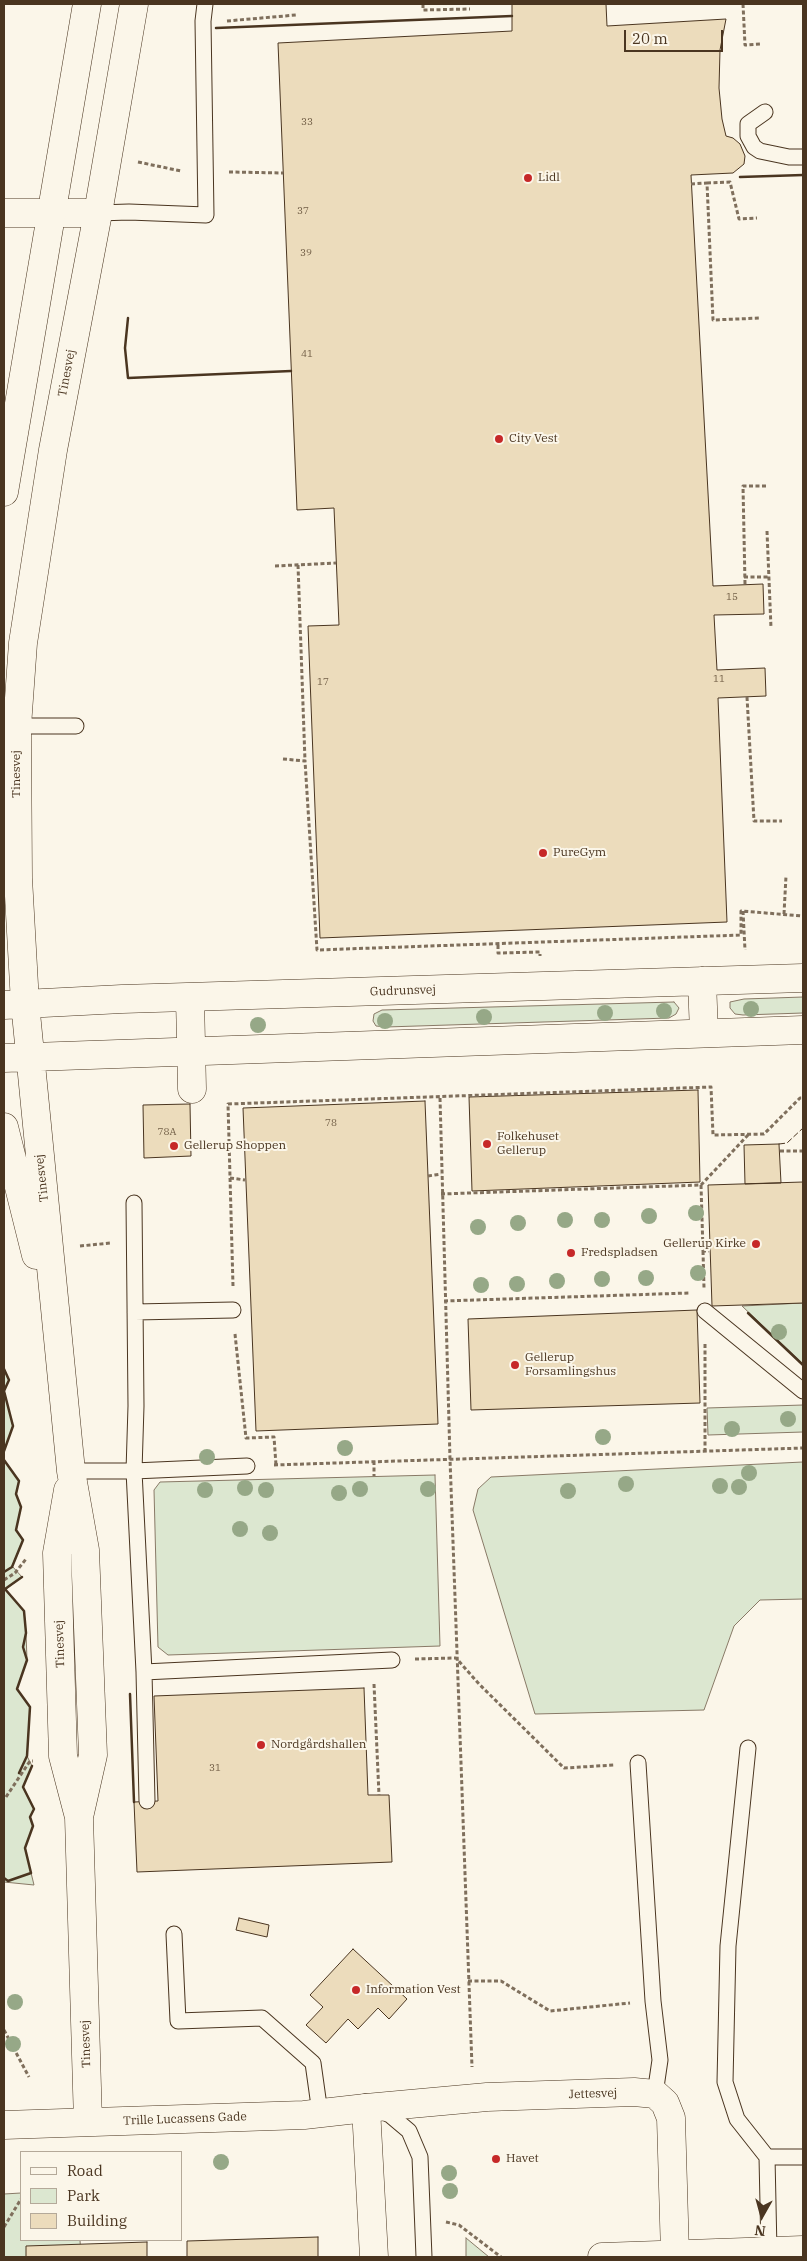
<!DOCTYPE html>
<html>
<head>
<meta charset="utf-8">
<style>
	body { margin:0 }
	#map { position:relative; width:807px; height:2261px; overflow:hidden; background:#fbf6e9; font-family:"IBM Plex Serif",serif }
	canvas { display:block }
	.frame { position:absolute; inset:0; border:5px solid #4a3520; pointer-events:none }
	.legend { position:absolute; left:20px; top:2151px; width:162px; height:90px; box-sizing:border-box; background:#fbf6e9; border:1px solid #b4a999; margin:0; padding:6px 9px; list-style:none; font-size:15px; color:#4a3520 }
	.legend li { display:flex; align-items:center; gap:10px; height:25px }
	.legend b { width:25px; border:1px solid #b4a999 }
	.north { position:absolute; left:737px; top:2191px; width:50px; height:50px; -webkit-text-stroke:4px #fbf6e9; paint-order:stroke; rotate:187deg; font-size:14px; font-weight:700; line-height:20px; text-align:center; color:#4a3520 }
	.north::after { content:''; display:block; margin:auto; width:18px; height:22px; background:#4a3520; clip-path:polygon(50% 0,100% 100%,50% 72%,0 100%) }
	.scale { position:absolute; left:624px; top:30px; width:99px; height:22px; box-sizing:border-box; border:2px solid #4a3520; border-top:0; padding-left:6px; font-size:15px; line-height:18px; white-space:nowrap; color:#4a3520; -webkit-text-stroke:4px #fbf6e9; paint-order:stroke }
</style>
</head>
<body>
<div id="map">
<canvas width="807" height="2261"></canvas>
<div class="frame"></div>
<ul class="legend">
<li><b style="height:6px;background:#fbf6e9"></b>Road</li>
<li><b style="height:14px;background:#dce7d0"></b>Park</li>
<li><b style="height:14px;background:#ecdcbc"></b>Building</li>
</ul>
<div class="north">N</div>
<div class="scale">20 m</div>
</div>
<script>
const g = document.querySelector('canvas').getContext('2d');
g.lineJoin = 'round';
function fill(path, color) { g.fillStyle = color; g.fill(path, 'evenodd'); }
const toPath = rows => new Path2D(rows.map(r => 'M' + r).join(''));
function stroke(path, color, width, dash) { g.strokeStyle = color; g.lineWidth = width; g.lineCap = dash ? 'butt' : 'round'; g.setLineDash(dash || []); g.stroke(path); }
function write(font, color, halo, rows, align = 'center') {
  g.font = font + ' "IBM Plex Serif",serif'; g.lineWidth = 4; g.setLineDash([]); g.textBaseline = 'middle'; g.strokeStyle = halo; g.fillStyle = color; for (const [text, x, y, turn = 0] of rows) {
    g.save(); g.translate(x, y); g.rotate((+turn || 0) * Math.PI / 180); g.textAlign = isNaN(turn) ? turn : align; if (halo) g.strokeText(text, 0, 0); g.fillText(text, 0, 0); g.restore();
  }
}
const green = toPath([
	[803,997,803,1013,743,1015,735,1014,730,1008,730,1002,744,999,803,997],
	[674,1002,679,1008,676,1014,669,1018,386,1027,376,1026,373,1021,374,1014,382,1010,674,1002],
	[803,1303,803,1364,742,1306,803,1303],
	[4,1369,9,1380,4,1391,13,1426,4,1451,4,1369],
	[803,1405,803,1432,708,1435,707,1408,803,1405],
	[4,1460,19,1481,16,1494,21,1507,16,1530,23,1540,12,1566,22,1577,5,1590,24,1611,26,1633,27,1660,17,1689,30,1707,27,1756,32,1766,23,1787,34,1809,30,1817,33,1826,25,1848,34,1885,4,1882,4,1460],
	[803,1462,803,1599,760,1600,734,1626,704,1710,535,1714,473,1510,478,1489,491,1477,803,1462],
	[435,1475,440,1646,168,1655,158,1647,154,1490,160,1482,435,1475],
	[21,2193,21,2240,80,2240,81,2257,4,2257,4,2194,21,2193],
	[466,2238,489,2257,466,2257,466,2238]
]);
fill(green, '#dce7d0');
stroke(green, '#887966', 1);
const building = toPath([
	[512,4,606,4,607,26,726,19,720,50,719,88,722,119,726,136,733,138,740,144,745,156,744,164,733,173,691,175,713,586,763,584,764,614,714,615,717,670,765,668,766,696,718,698,727,922,320,938,308,626,339,625,334,508,297,510,278,43,512,31,512,4],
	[698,1090,700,1182,472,1191,469,1097,698,1090],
	[425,1101,438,1424,256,1431,243,1108,425,1101],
	[190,1104,191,1156,144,1158,143,1105,190,1104],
	[779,1144,781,1183,745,1184,744,1145,779,1144],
	[803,1182,803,1303,712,1306,708,1185,803,1182],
	[697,1310,700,1403,471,1410,468,1319,697,1310],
	[364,1688,368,1795,389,1795,392,1862,137,1872,134,1802,158,1801,154,1696,364,1688],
	[239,1918,269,1925,267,1937,236,1930,239,1918],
	[353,1949,407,1999,389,2019,378,2008,358,2029,348,2019,326,2043,306,2025,323,2007,310,1995,353,1949],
	[318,2237,318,2257,187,2257,187,2241,318,2237],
	[147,2242,147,2257,26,2257,26,2246,147,2242]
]);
fill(building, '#ecdcbc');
stroke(building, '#4a3520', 1);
const service = toPath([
	[765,112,748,124,748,136,754,147,760,151,789,157,803,157],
	[98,213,129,212,206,215,203,21,205,4],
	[10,726,76,726],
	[134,1203,136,1406,134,1471,144,1672,147,1801],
	[705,1311,803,1391],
	[135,1312,233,1310],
	[71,1471,134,1471,247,1466],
	[144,1672,392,1660],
	[748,1748,728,1946,725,2082,737,2119,767,2157],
	[638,1763,653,2001,660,2060,655,2094],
	[174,1934,178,2021,262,2018,313,2063,320,2113],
	[378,2110,390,2115,409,2131,420,2157,424,2257],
	[769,2251,767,2157,803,2157]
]);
const minor = toPath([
	[4,213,98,213],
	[366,2108,487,2097,634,2092,655,2094,665,2103,671,2118,675,2254],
	[602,2257,803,2250]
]);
const tertiary = toPath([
	[4,492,87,4],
	[702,981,704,1033],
	[190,998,192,1089],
	[4,1005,122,999,803,978],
	[4,1058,803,1030],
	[4,1127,36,1255],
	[68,1490,57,1553,63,1756,79,1817,88,2122],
	[79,1817,93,1755,85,1550,71,1471,25,1003,18,878,17,726,23,643,53,450,98,213,134,4],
	[4,2125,304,2115,366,2108,374,2257]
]);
stroke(service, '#4a3520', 17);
stroke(minor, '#4a3520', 29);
stroke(tertiary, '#4a3520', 29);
stroke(toPath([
	[423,4,423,10,470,9],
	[743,4,745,45,762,44],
	[227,21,296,15],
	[138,162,181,171],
	[229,172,283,173],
	[707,183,730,182,739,219,757,218],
	[691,184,707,183,713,320,761,318],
	[767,531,771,628],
	[298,565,305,761],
	[275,566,336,563],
	[744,577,768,577],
	[745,584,743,486,766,486],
	[747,697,754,821,782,821],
	[283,759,305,761,317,950,741,935,741,911,803,916],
	[743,911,745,950],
	[784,914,786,876],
	[498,945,498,953,540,952,540,956],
	[440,1098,450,1459,472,2067],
	[780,1151,803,1151],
	[428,1176,441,1174],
	[230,1178,245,1180],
	[701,1185,703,1251,709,1251],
	[441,1194,701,1185,748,1135],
	[80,1246,111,1243],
	[703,1251,704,1288],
	[233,1286,228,1104,711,1087,713,1135,764,1134,800,1098,803,1098],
	[444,1301,689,1293],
	[235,1334,246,1438,274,1437,276,1465],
	[705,1344,705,1451],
	[374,1461,374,1476],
	[274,1465,803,1448],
	[4,1580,15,1573,26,1559],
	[415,1659,456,1658,479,1684,564,1768,615,1765],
	[374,1684,379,1795],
	[6,1797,30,1761,33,1761],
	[468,1981,501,1981,550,2011,630,2003],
	[4,2030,29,2077],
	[446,2222,459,2225,501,2257],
	[4,2227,21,2199]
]), '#7f6f5c', 3, [4, 2.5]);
stroke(service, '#fbf6e9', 15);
stroke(minor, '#fbf6e9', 28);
stroke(tertiary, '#fbf6e9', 28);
stroke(toPath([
	[779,1144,787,1143,803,1128]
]), '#4a3520', 1, [6, 2.5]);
stroke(toPath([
	[216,28,512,16],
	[740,177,803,175],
	[128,318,125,348,128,378,291,371],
	[748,1313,803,1365],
	[4,1369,9,1380,4,1391,13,1426,4,1451],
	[4,1460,19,1481,16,1494,21,1507,16,1530,23,1540,12,1567,4,1572],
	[130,1694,134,1802],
	[19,1773,27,1756,30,1707,17,1689,27,1660,23,1647,26,1633,24,1611,5,1589,22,1577],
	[4,1878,8,1881,31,1873,25,1848,33,1826,30,1817,34,1809,23,1787,32,1766]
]), '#4a3520', 2.5);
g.fillStyle = '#96a887';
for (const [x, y] of [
	[751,1009],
	[664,1011],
	[605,1013],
	[484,1017],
	[385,1021],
	[258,1025],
	[696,1213],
	[649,1216],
	[565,1220],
	[602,1220],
	[518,1223],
	[478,1227],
	[698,1273],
	[646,1278],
	[602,1279],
	[557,1281],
	[517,1284],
	[481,1285],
	[779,1332],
	[788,1419],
	[732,1429],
	[603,1437],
	[345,1448],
	[207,1457],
	[749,1473],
	[626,1484],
	[720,1486],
	[739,1487],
	[245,1488],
	[360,1489],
	[428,1489],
	[205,1490],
	[266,1490],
	[568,1491],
	[339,1493],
	[240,1529],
	[270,1533],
	[15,2002],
	[13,2044],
	[221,2162],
	[449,2173],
	[450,2191]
]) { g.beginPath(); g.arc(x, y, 8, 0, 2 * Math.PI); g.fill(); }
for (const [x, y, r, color] of [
	[528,178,5,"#c62828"],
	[499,439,5,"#c62828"],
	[543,853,5,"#c62828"],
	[487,1144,5,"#c62828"],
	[174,1146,5,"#c62828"],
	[756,1244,5,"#c62828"],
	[571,1253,5,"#c62828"],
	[515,1365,5,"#c62828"],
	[261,1745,5,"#c62828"],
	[356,1990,5,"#c62828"],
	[496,2159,5,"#c62828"]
]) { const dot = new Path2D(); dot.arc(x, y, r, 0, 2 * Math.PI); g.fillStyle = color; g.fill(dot); stroke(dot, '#fbf6e9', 2); }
write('10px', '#725f47', null, [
	["33",307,122],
	["37",303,211],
	["39",306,253],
	["41",307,354],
	["15",732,597],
	["11",719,679],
	["17",323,682],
	["78",331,1123],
	["78A",167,1132],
	["31",215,1768]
]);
write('12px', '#4a3520', '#fbf6e9', [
	["Lidl",538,178],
	["City Vest",509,439],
	["PureGym",553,853],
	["Folkehuset",497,1137],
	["Gellerup",497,1151],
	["Gellerup Shoppen",184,1146],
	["Gellerup Kirke",746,1244,"right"],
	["Fredspladsen",581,1253],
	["Gellerup",525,1358],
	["Forsamlingshus",525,1372],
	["Nordgårdshallen",271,1745],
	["Information Vest",366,1990],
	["Havet",506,2159]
], 'left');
write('12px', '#4a3520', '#fbf6e9', [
	["Tinesvej",67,373,-79],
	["Tinesvej",17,774,-90],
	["Gudrunsvej",403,991,-2],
	["Tinesvej",42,1178,-96],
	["Tinesvej",60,1644,-92],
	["Tinesvej",86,2044,-92],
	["Jettesvej",593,2094,-2],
	["Trille Lucassens Gade",185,2119,-2]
]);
</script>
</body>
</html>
